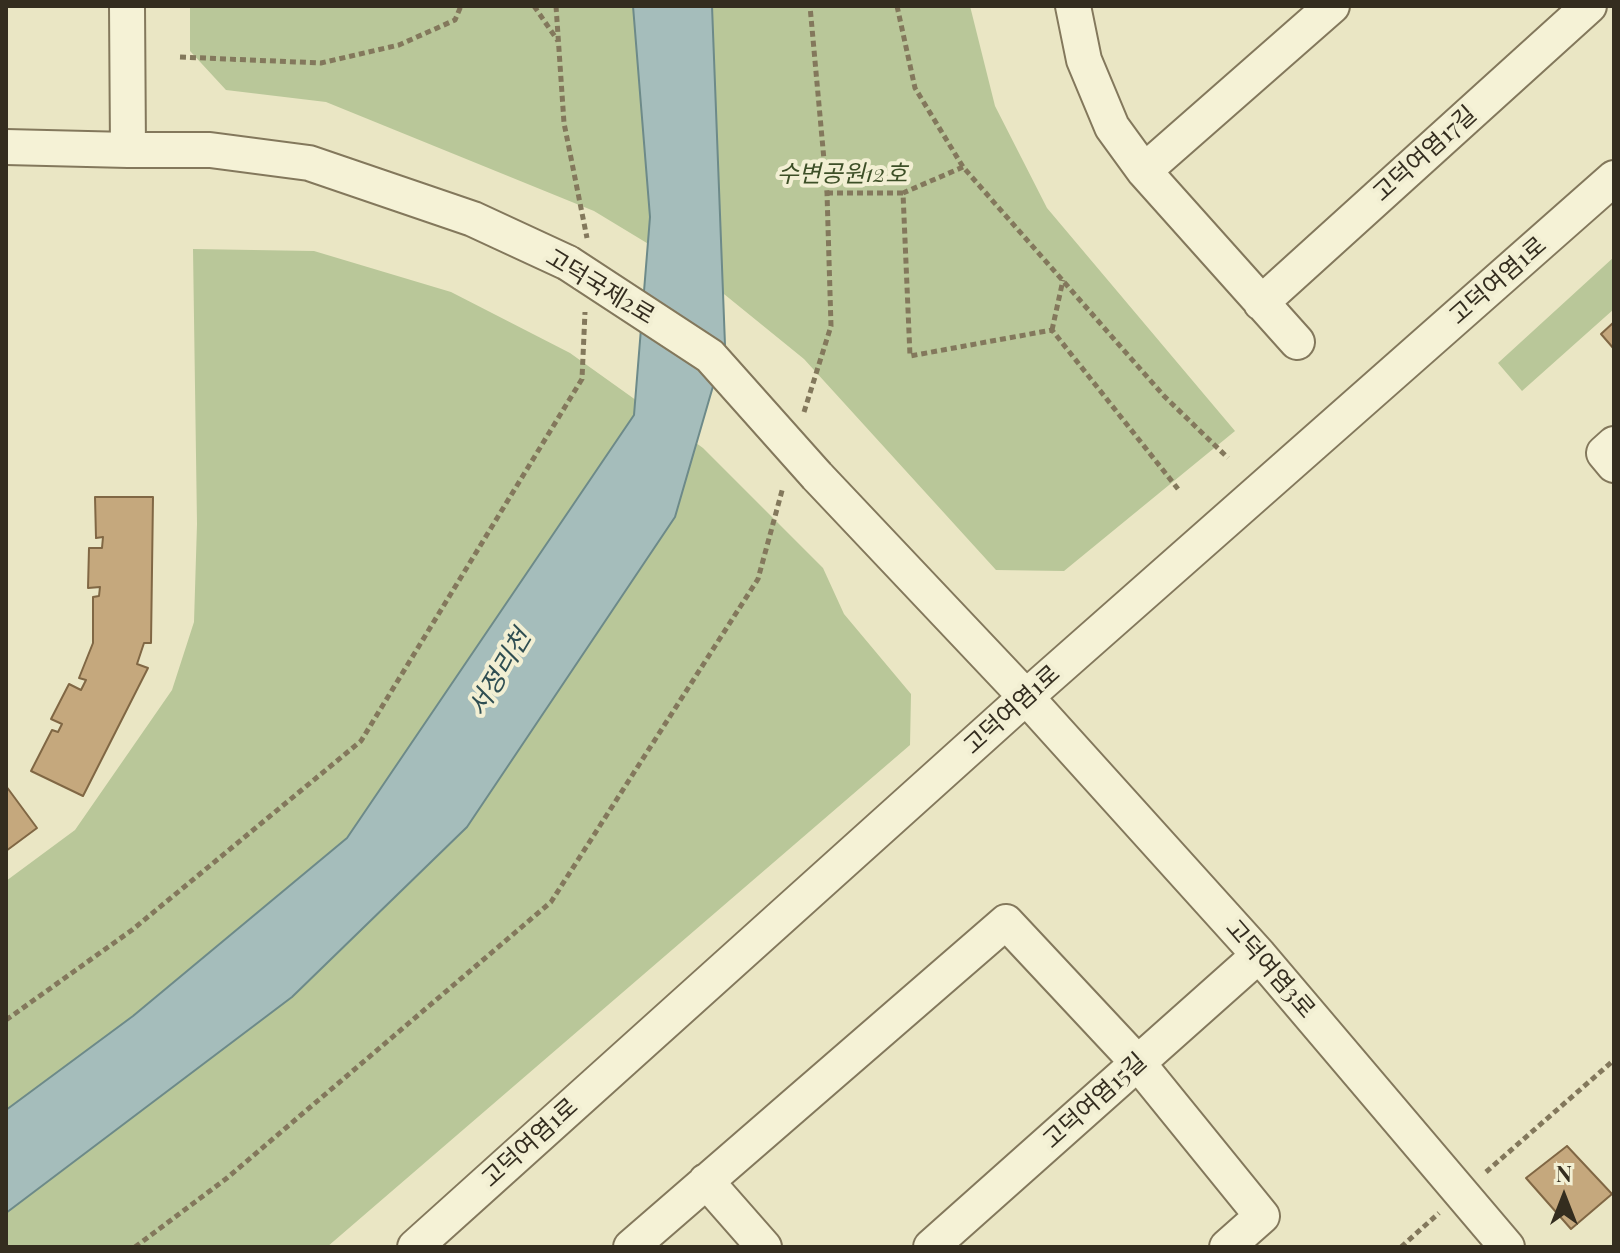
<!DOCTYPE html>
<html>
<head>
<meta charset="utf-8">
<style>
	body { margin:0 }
	#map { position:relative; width:1620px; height:1253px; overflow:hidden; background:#eae6c4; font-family:"Playfair Display",serif }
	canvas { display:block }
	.frame { position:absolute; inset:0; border:8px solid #342d1f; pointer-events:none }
	.north { position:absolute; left:1524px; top:1157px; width:80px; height:80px; -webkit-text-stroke:6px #f2efd3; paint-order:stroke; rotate:0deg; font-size:22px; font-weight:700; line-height:32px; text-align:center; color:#342d1f }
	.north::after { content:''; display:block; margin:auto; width:28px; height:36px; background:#342d1f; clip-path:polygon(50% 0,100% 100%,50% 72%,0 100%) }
</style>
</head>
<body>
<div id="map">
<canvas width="1620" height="1253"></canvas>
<div class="frame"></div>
<div class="north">N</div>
</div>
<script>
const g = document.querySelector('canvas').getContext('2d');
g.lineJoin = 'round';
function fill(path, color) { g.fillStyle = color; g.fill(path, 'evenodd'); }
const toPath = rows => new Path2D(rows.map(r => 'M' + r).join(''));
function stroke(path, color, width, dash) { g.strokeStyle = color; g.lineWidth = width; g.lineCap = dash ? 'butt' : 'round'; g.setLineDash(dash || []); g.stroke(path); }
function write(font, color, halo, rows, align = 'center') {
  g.font = font + ' "Playfair Display","Noto Sans KR",serif'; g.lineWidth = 8; g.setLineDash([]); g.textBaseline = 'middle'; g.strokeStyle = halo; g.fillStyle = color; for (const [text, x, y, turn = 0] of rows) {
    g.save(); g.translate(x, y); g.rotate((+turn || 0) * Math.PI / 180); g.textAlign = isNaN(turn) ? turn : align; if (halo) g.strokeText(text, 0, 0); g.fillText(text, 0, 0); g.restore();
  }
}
fill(toPath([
	[190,6,970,6,995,106,1047,208,1235,431,1064,571,996,570,804,359,703,277,594,211,326,102,226,90,190,51],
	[193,249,314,251,451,292,570,353,703,448,823,568,844,614,911,694,910,745,327,1247,6,1247,6,881,75,830,172,690,194,622,197,524],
	[1614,257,1614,309,1522,391,1498,363]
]), '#b9c799');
const water = toPath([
	[633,6,712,6,725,345,675,517,467,827,292,997,6,1213,6,1110,133,1016,347,838,634,415,650,217,633,6]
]);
fill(water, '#a5bdbb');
stroke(water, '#6d8a89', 2);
const building = toPath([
	[1614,322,1614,349,1601,334,1614,322],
	[95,497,153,497,151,643,144,643,137,664,148,668,83,796,31,771,52,730,58,732,62,724,51,719,69,684,81,690,86,680,79,678,93,643,93,597,99,596,100,587,88,588,89,548,102,548,103,537,96,538,95,497],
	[6,786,37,828,6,851,6,786],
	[1567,1146,1612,1194,1571,1229,1526,1178,1567,1146]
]);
fill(building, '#c5a87d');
stroke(building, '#806744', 2);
const minor = toPath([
	[127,6,128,150,210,150,309,163,473,219,568,263],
	[1073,6,1084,60,1112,127,1144,171,1297,342],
	[6,147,128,150],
	[1144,171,1332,6],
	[1261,303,1589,6],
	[1614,444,1604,453,1614,465],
	[817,476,1026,697,1259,955,1507,1247],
	[706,1181,764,1247],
	[415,1247,1026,697,1614,178],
	[631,1247,1006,922,1137,1062,1262,1216,1227,1247],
	[931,1247,1259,955]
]);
stroke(minor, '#83785c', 38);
stroke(toPath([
	[534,6,558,41],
	[556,6,564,123,587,238],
	[897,6,915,88,963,167,1164,396,1228,458],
	[180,57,321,63,399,45,455,20,461,6],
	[963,167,903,193,910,356,1052,330,1178,489],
	[827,193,903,193],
	[1052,330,1063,280],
	[804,412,831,326,827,193,810,6],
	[6,1020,132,930,361,741,582,379,585,312],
	[1486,1172,1614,1060],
	[135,1247,227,1178,551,902,758,579,783,487],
	[1401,1247,1439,1213]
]), '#83785c', 5, [6, 4]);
stroke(minor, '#f5f2d6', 34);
const minorBridge = toPath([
	[568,263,710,356,817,476]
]);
stroke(minorBridge, '#83785c', 38, []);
stroke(minorBridge, '#f5f2d6', 34);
write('24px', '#342d1f', '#f2efd3', [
	["고덕여염17길",1425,154,-42],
	["고덕여염1로",1498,281,-41],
	["고덕국제2로",600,287,31],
	["고덕여염1로",1012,710,-42],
	["고덕여염3로",1270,969,49],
	["고덕여염15길",1095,1101,-42],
	["고덕여염1로",530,1143,-42]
]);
write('italic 24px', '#3d4f27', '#f2efd3', [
	["수변공원12호",842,175]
]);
write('italic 26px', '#2f4e52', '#f2efd3', [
	["서정리천",500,673,-59]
]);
</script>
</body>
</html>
